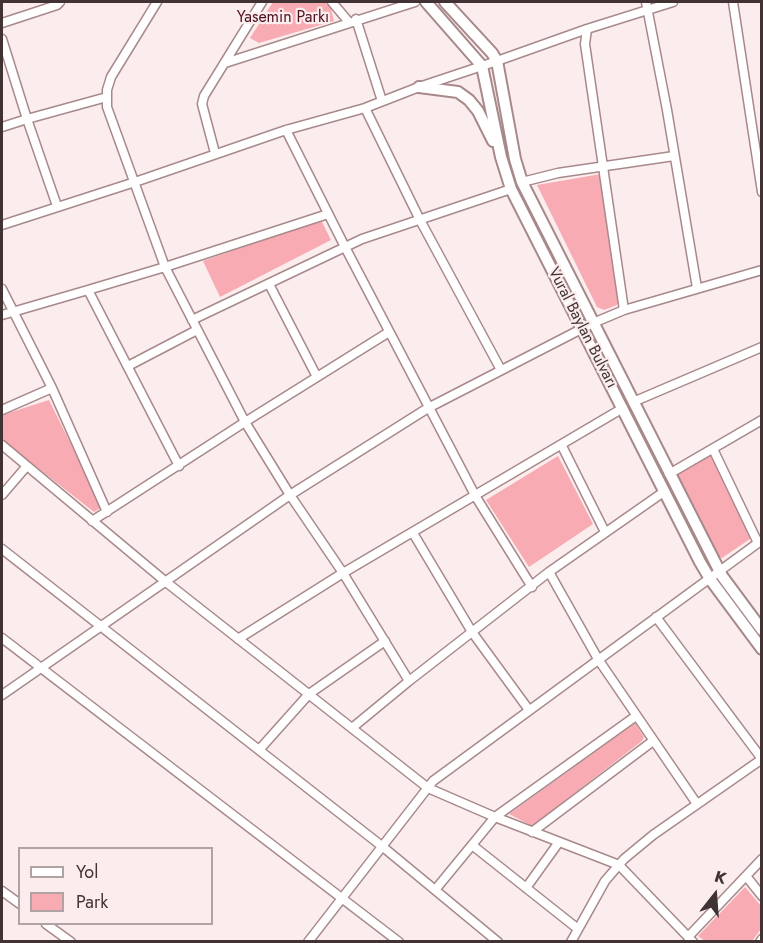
<!DOCTYPE html>
<html>
<head>
<meta charset="utf-8">
<style>
	body { margin:0 }
	#map { position:relative; width:763px; height:943px; overflow:hidden; background:#fbeded; font-family:Jost,sans-serif }
	canvas { display:block }
	.frame { position:absolute; inset:0; border:3px solid #413334; pointer-events:none }
	.legend { position:absolute; left:18px; top:847px; width:195px; height:78px; box-sizing:border-box; background:#fbeded; border:2px solid #b1a3a3; margin:0; padding:8px 10px; list-style:none; font-size:18px; color:#413334 }
	.legend li { display:flex; align-items:center; gap:12px; height:30px }
	.legend b { width:30px; border:2px solid #b1a3a3 }
	.north { position:absolute; left:685px; top:865px; width:60px; height:60px; -webkit-text-stroke:4px #fbeded; paint-order:stroke; rotate:17deg; font-size:16px; font-weight:700; line-height:24px; text-align:center; color:#413334 }
	.north::after { content:''; display:block; margin:auto; width:21px; height:27px; background:#413334; clip-path:polygon(50% 0,100% 100%,50% 72%,0 100%) }
</style>
</head>
<body>
<div id="map">
<canvas width="763" height="943"></canvas>
<div class="frame"></div>
<ul class="legend">
<li><b style="height:8px;background:#fff"></b>Yol</li>
<li><b style="height:16px;background:#f8abb2"></b>Park</li>
</ul>
<div class="north">K</div>
</div>
<script>
const g = document.querySelector('canvas').getContext('2d');
g.lineJoin = 'round';
function fill(path, color) { g.fillStyle = color; g.fill(path, 'evenodd'); }
const toPath = rows => new Path2D(rows.map(r => 'M' + r).join(''));
function stroke(path, color, width, dash) { g.strokeStyle = color; g.lineWidth = width; g.lineCap = dash ? 'butt' : 'round'; g.setLineDash(dash || []); g.stroke(path); }
function write(font, color, halo, rows, align = 'center') {
  g.font = font + ' Jost,sans-serif'; g.lineWidth = 4.5; g.setLineDash([]); g.textBaseline = 'middle'; g.strokeStyle = halo; g.fillStyle = color; for (const [text, x, y, turn = 0] of rows) {
    g.save(); g.translate(x, y); g.rotate((+turn || 0) * Math.PI / 180); g.textAlign = isNaN(turn) ? turn : align; if (halo) g.strokeText(text, 0, 0); g.fillText(text, 0, 0); g.restore();
  }
}
fill(toPath([
	[273,2,325,2,331,9,334,21,259,43,250,38],
	[601,174,619,300,617,305,604,310,597,307,537,185],
	[321,220,331,240,220,297,203,261],
	[49,400,102,507,94,512,2,440,2,415],
	[710,455,751,535,750,539,722,558,719,557,676,474],
	[558,456,593,524,529,567,486,500],
	[635,723,644,737,642,741,532,826,509,814],
	[745,887,761,906,761,929,752,941,705,941,698,936]
]), '#f8abb2');
const minor = toPath([
	[157,2,111,77,107,90,107,107,165,267,245,422,290,495,343,573,409,681],
	[332,2,348,21],
	[646,2,667,110,697,288],
	[733,2,762,192],
	[356,19,382,101],
	[2,23,57,5,60,2],
	[587,29,585,44,624,310],
	[2,39,27,119,2,127],
	[225,63,415,2],
	[365,108,420,220,501,370],
	[286,130,345,247,476,497,532,587],
	[215,153,202,104,204,96,262,2],
	[522,182,558,173,674,156],
	[57,206,27,119,107,97],
	[2,225,135,182,286,130,365,108,419,87,497,61,587,29,673,2],
	[269,284,317,377],
	[2,289,52,388,107,512],
	[2,315,88,290],
	[192,320,362,239,511,189],
	[128,366,197,330],
	[633,402,762,347],
	[2,410,52,388],
	[2,445,166,582,428,788,495,817,619,865,693,942],
	[562,446,605,532],
	[713,449,758,543],
	[179,466,88,290,165,267,328,214],
	[669,474,762,420],
	[2,495,26,467],
	[92,521,245,422,389,332],
	[413,533,472,632,529,710],
	[2,549,383,847,498,942],
	[549,572,598,659,697,804],
	[656,617,762,759],
	[2,638,399,942],
	[238,639,343,573,623,408],
	[2,695,290,495,428,408,593,323,624,310,762,270],
	[352,728,409,681,549,572,665,491],
	[259,750,309,694,385,641],
	[532,832,653,741],
	[472,845,578,929],
	[746,876,762,896],
	[526,888,559,842],
	[435,890,495,817,636,716],
	[2,891,20,904],
	[46,924,71,942],
	[688,937,762,859],
	[308,942,433,781,762,540],
	[571,942,605,881,624,859,653,835,762,759],
	[760,942,762,939]
]);
const major = toPath([
	[426,2,482,66,501,157,511,189,700,562,710,579,762,649],
	[445,2,492,53,497,61,515,159,522,182,722,576,762,630],
	[419,87,458,92,469,100,478,111,493,141]
]);
stroke(minor, '#a8898b', 11);
stroke(major, '#a8898b', 14);
stroke(minor, '#fff', 8);
stroke(major, '#fff', 10);
write('16px', '#4c101c', '#fbeded', [
	["Yasemin Parkı",283,18]
]);
write('16px', '#413334', '#fbeded', [
	["Vural Baylan Bulvarı",582,328,63]
]);
</script>
</body>
</html>
